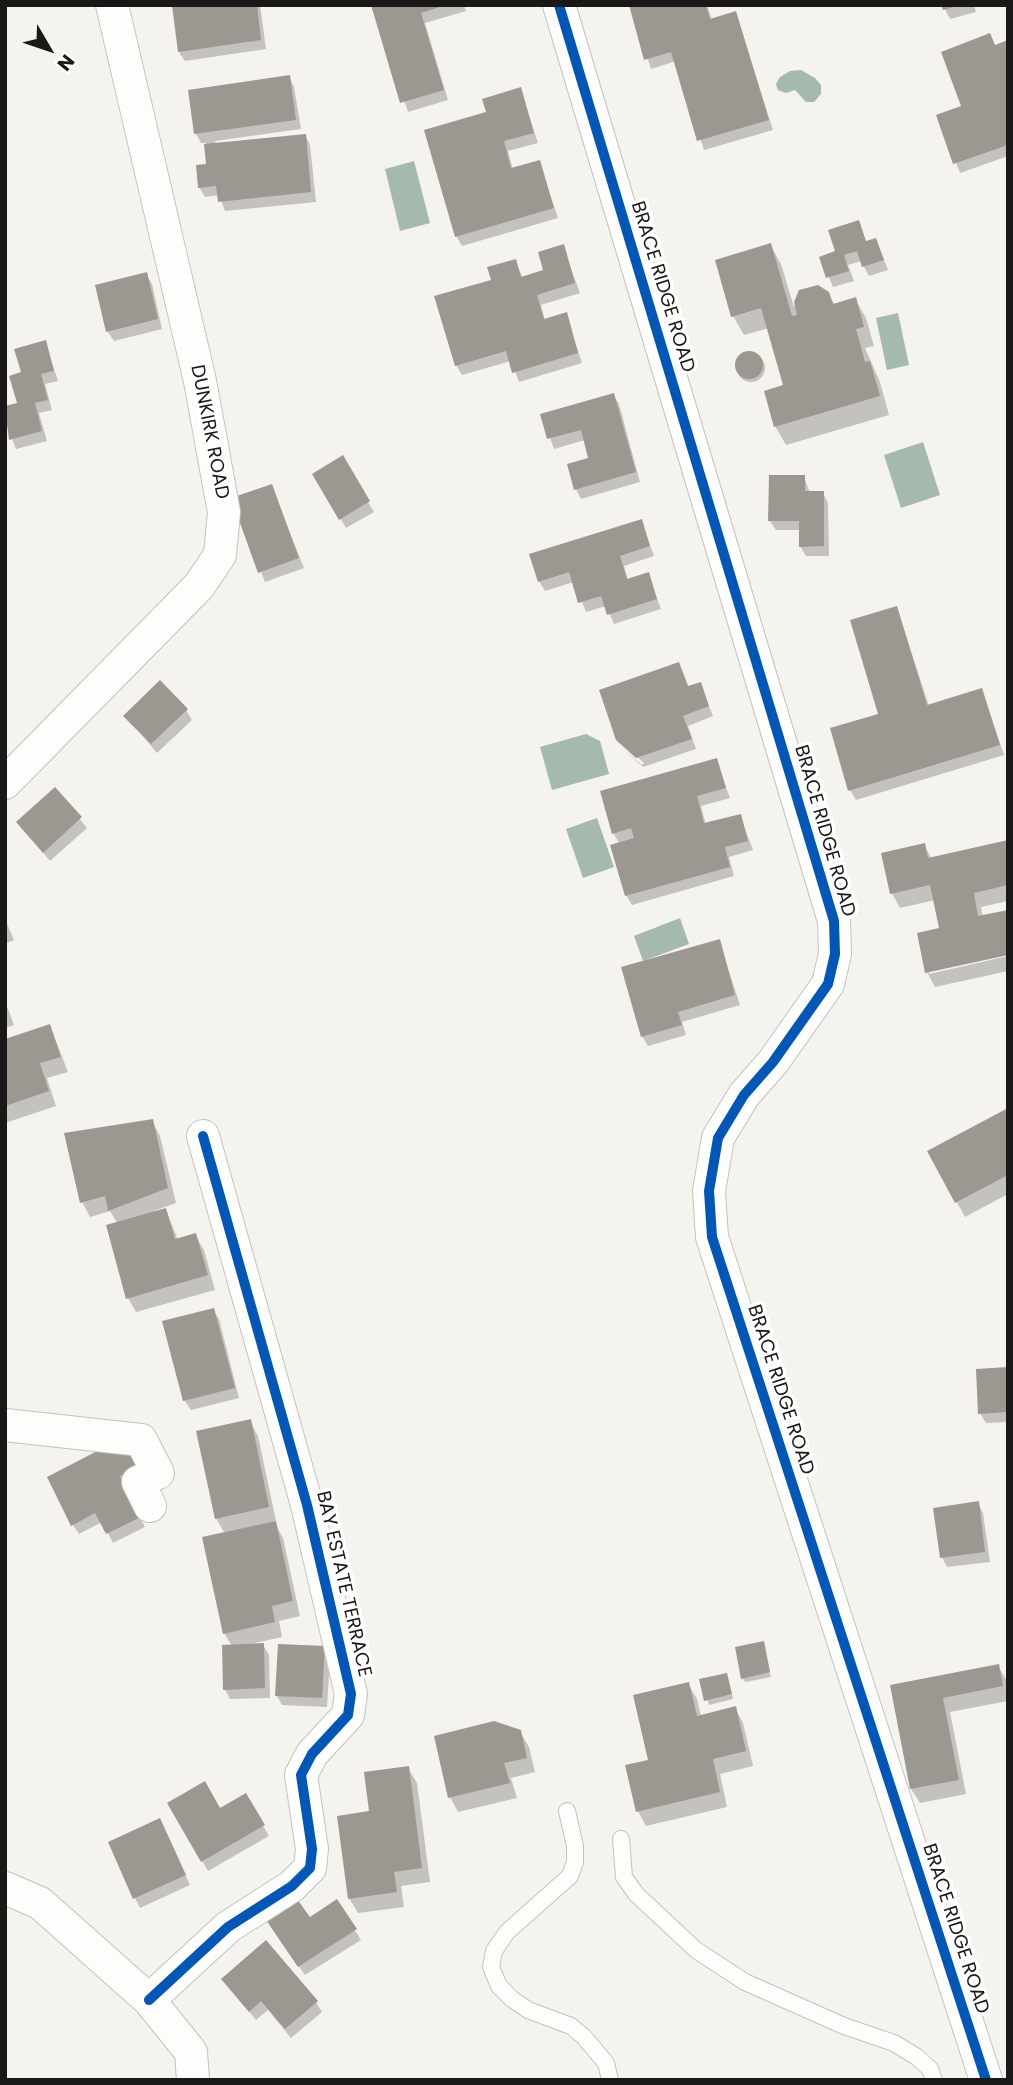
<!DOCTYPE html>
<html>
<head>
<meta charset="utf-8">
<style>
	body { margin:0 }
	#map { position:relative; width:1013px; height:2085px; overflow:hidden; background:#f4f3ee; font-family:Poppins,sans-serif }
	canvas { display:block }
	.frame { position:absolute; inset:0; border:7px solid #191816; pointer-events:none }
	.north { position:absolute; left:14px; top:14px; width:70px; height:70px; -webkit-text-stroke:5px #fff; paint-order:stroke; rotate:129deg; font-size:19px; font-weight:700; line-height:28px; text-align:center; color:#191816 }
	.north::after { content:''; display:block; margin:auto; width:24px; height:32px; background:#191816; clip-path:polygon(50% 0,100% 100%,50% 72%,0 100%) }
</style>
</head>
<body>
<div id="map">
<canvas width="1013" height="2085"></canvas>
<div class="frame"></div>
<div class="north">N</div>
</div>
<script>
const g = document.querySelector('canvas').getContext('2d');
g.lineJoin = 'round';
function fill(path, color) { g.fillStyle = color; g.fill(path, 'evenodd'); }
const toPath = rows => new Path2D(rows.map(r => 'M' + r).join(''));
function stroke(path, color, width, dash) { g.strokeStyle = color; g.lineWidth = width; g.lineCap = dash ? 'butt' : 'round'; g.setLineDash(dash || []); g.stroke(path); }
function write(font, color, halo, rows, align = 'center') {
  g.font = font + ' Poppins,sans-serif'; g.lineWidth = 7; g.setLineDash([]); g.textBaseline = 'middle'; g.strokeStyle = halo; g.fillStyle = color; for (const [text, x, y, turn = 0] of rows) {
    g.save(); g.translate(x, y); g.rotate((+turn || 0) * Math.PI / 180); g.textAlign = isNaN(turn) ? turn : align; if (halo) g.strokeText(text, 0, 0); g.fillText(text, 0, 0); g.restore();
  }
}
fill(toPath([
	[801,70,815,78,821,85,821,94,814,102,806,102,795,90,786,93,778,90,776,84,780,77,790,71],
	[414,161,430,223,400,231,385,169],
	[898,313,909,365,887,370,876,318],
	[923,442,940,495,901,508,884,455],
	[586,734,600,741,609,774,552,790,540,747],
	[597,818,614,867,583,878,566,829],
	[680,918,689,944,643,961,634,936]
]), '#a3baac');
fill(toPath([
	[184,5,260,5,266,49,185,61,179,52],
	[373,5,464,5,466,11,425,23,448,100,408,112],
	[630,5,707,5,712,20,736,13,773,130,704,150,676,61,651,69],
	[943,5,974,5,976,12,950,19],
	[1008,42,1008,156,960,173,938,116,963,107,996,47],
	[289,77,294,87,301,129,215,141,216,144,305,135,310,145,316,202,225,211,219,195,205,197,199,187,208,166,206,143,201,143,196,134],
	[520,89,538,143,508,151,513,170,539,162,558,218,462,246,456,236,488,114],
	[858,222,867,243,876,240,888,270,869,276,861,261,848,265,854,281,833,287,821,258,837,252],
	[770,245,781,264,794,307,801,292,828,294,835,305,855,299,866,318,874,346,865,348,880,382,889,415,786,445,775,426,785,387,769,328,744,335,733,316],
	[563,247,580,293,541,305,545,321,566,314,582,363,519,382,511,361,462,375,456,365,493,281,515,261,523,278,546,271],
	[146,274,152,284,162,329,114,341,108,332,97,286],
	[45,342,58,381,45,384,52,410,39,413,47,441,16,449,5,421,5,408,19,404,23,374],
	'737 368a14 14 0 1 1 28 0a14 14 0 1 1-28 0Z',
	[613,395,619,404,640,482,581,499,576,489,591,459,585,440,554,449,542,415],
	[342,458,374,512,346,528,314,475],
	[804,477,810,493,823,493,828,503,829,556,806,556,800,546,801,530,776,530,770,521],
	[271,486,304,568,265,582,233,500],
	[641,521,654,556,624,566,628,580,648,574,661,609,614,624,606,606,586,612,574,582,545,591,539,581],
	[897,608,929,706,982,690,1004,755,856,800,850,790,880,715],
	[679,664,689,688,700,684,713,716,688,726,696,749,643,767,623,749,642,765,644,763,618,739],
	[186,710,192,720,157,753,126,716],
	[716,760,730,798,701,806,706,825,740,816,753,850,729,857,734,876,632,905,626,895,620,844,613,833],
	[55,789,87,828,50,861,18,822],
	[1008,842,1008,901,981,907,983,917,929,970,929,974,1008,956,1008,971,935,987,927,972,941,929,935,900,900,908,892,893,924,845,932,859],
	[5,919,14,940,5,944],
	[719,941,740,1005,682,1022,686,1035,648,1046,642,1036],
	[5,1001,14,1025,5,1028],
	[50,1026,68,1072,47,1078,56,1106,5,1123,5,1041],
	[1008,1110,1008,1194,965,1217,929,1152],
	[152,1121,160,1136,176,1203,154,1211,155,1213,166,1210,178,1240,195,1235,204,1250,215,1290,136,1312,128,1298,118,1224,110,1211,90,1217,82,1202],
	[213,1310,219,1319,239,1398,191,1410,185,1401,164,1323],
	[1008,1370,1008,1422,986,1423,980,1413],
	[250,1421,258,1436,276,1521,274,1522,283,1538,300,1616,279,1621,282,1637,250,1644,263,1645,269,1655,270,1698,230,1699,225,1689,232,1646,224,1633,225,1534,216,1518],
	[110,1459,138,1473,121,1481,145,1527,113,1543,102,1522,79,1534,73,1525],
	[978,1503,983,1513,990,1562,947,1567,942,1557],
	[763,1643,771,1677,745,1682,743,1678],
	[324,1648,330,1658,327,1707,282,1705,277,1696],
	[998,1666,1007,1681,1008,1701,950,1712,966,1794,920,1803,911,1789,892,1687],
	[728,1679,733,1699,709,1705,701,1680],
	[688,1684,697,1699,701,1716,735,1708,743,1723,753,1766,720,1774,727,1807,646,1826,638,1811,650,1761],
	[520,1732,529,1747,535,1772,511,1778,517,1798,458,1812,450,1797],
	[408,1768,417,1783,430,1882,401,1886,404,1907,358,1913,349,1898,371,1813],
	[245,1795,269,1836,208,1871,169,1804,220,1810],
	[165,1830,190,1885,140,1908,135,1898],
	[337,1902,361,1940,305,1975,274,1930,310,1919],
	[223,1979,316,2002,322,2012,291,2038,268,2010,256,2020]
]), '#0003');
fill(toPath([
	[172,5,257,5,261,40,178,52],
	[371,5,446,5,421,13,444,90,400,103],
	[629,5,706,5,710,19,736,11,769,120,697,141,671,52,644,60],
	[941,5,957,5,958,6,943,10],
	[990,33,995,45,1008,40,1008,145,953,164,936,115,961,106,941,52],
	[290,75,296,120,194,134,188,90],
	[521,87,534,133,504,141,511,168,540,160,554,208,455,237,424,130,486,112,482,99],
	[306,134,311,192,218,202,216,186,198,188,196,165,206,164,204,144],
	[859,220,866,241,876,238,884,260,862,267,857,251,844,255,849,271,826,278,819,257,835,251,828,230],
	[771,243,792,316,797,315,794,302,799,290,818,285,829,292,833,304,856,297,864,327,856,329,865,362,870,361,880,396,774,427,764,391,783,385,761,308,731,317,715,260],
	[564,244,575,283,537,295,544,319,567,312,578,353,512,373,506,351,455,366,434,296,491,280,487,267,516,259,521,277,543,270,538,252],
	[147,272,158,319,106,332,95,285],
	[46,340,54,371,41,374,48,400,35,403,42,431,9,440,5,406,17,403,9,376,21,372,14,349],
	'735 365a14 14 0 1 1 28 0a14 14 0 1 1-28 0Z',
	[614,393,636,472,574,490,567,464,588,458,581,430,547,439,540,414],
	[343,455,370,501,339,520,312,474],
	[769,475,805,475,805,491,824,491,824,546,799,547,799,521,768,521],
	[272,484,299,558,258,573,231,498],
	[642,519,650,546,620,556,627,579,649,572,657,599,607,615,601,596,578,603,569,572,538,582,529,554],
	[897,606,927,705,982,688,1000,745,848,791,830,728,878,714,850,620],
	[679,662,688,686,701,682,709,706,683,716,692,739,636,758,616,740,599,690],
	[160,680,188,709,151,744,123,716],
	[717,758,726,788,697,796,704,823,741,814,748,841,725,847,730,867,625,896,610,845,634,838,631,828,612,834,600,791],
	[55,787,82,817,43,853,16,822],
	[1008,840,1008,885,974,893,978,916,1008,910,1008,955,925,973,917,933,939,928,930,885,890,894,881,853,925,843,928,858],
	[720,939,735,995,678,1012,682,1025,641,1037,621,967],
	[50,1024,61,1057,40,1063,49,1091,5,1106,5,1039],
	[1008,1108,1008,1175,955,1203,927,1151],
	[153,1119,168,1188,108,1211,105,1196,80,1203,64,1133],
	[166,1208,175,1239,196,1233,208,1275,126,1299,106,1225],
	[214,1308,235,1388,183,1401,162,1321],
	[1008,1367,1008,1412,978,1414,976,1369],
	[251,1419,269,1507,215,1519,196,1431],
	[124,1441,137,1468,120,1476,141,1517,106,1534,95,1513,71,1526,47,1477,105,1447],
	[979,1501,985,1552,940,1558,933,1508],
	[276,1521,293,1601,272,1606,275,1622,223,1634,202,1537],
	[764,1641,770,1672,741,1679,735,1647],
	[264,1643,265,1688,223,1690,222,1645],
	[278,1644,325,1646,322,1698,275,1696],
	[999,1664,1003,1686,943,1698,959,1780,910,1789,890,1685],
	[727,1673,732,1694,704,1701,699,1679],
	[689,1682,697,1716,736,1706,746,1751,713,1759,720,1792,636,1812,625,1765,648,1760,633,1695],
	[494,1721,521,1730,527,1758,504,1763,510,1783,448,1798,434,1736],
	[409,1766,422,1868,394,1872,397,1892,348,1899,337,1816,369,1811,364,1772],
	[205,1781,220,1808,246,1793,265,1825,201,1862,167,1803],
	[160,1818,186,1875,133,1899,108,1842],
	[297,1899,310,1917,337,1899,357,1929,298,1967,266,1920],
	[266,1940,318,2001,285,2029,261,2001,249,2012,221,1979]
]), '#9c9791');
const service = toPath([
	[567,1811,575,1846,575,1862,570,1876,507,1932,494,1951,491,1967,499,1986,512,1999,528,2010,571,2026,584,2037,606,2063,610,2080],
	[621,1839,624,1877,636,1894,696,1950,745,1982,844,2026,894,2043,917,2057,930,2069,934,2080]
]);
const minor = toPath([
	[559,5,834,921,835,954,828,984,773,1062,744,1095,718,1138,709,1191,712,1237,986,2080],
	[5,783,199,586,220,555,224,512,200,381,112,5],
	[5,1425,141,1440,158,1473,138,1482,150,1506],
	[5,1888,40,1903,149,2000,191,2052,193,2080],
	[149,2000,228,1927,292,1886,310,1868,312,1849,301,1775,312,1754,348,1715,351,1694,307,1505,203,1136]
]);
stroke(service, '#c3c2bf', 18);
stroke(minor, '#c3c2bf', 34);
stroke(service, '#fdfdfc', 16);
stroke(minor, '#fdfdfc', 32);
stroke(toPath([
	[559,5,834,921,835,954,828,984,773,1062,744,1095,718,1138,709,1191,712,1237,986,2080],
	[149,2000,228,1927,292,1886,310,1868,312,1849,301,1775,312,1754,348,1715,351,1694,307,1505,203,1136]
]), '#0057b8', 10);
write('19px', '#191816', '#fff', [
	["BRACE RIDGE ROAD",662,287,73],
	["DUNKIRK ROAD",209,432,79],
	["BRACE RIDGE ROAD",824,831,74],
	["BRACE RIDGE ROAD",780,1390,72],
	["BAY ESTATE TERRACE",343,1584,77],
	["BRACE RIDGE ROAD",955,1929,72]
]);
</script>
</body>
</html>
